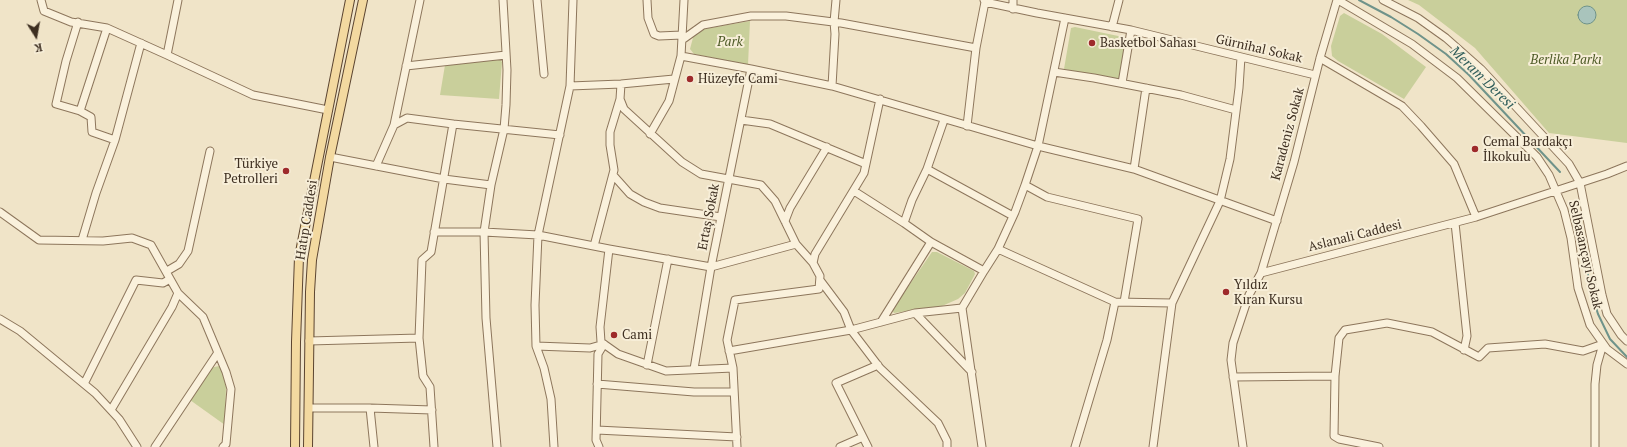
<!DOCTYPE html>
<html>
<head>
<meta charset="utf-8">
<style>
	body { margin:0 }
	#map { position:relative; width:1627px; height:447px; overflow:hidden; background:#f0e4c8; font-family:"PT Serif",serif }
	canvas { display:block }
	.north { position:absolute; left:16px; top:16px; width:40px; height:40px; -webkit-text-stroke:3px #f7eed8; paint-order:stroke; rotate:169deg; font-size:11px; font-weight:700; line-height:16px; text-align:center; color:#3d2e20 }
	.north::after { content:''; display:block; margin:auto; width:14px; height:18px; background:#3d2e20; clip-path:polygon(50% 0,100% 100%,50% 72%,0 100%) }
</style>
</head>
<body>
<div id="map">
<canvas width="1627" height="447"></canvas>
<div class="north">K</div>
</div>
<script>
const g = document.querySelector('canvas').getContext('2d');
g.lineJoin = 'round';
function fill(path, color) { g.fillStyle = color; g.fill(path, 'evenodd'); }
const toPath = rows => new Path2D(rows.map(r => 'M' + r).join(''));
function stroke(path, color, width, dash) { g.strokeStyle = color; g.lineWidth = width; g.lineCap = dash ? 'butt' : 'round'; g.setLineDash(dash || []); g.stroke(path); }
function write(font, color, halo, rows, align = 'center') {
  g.font = font + ' "PT Serif",serif'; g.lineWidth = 4; g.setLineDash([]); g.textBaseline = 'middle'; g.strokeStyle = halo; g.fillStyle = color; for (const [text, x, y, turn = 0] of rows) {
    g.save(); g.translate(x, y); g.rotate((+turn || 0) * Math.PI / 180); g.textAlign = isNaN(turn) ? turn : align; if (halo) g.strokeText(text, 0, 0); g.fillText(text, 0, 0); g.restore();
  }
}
fill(toPath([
	[1408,0,1627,0,1627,143,1549,133,1475,48,1419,5],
	[1344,13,1382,34,1426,67,1404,99,1338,61,1332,56,1331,46,1340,16],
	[750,21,748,65,694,54,690,49,694,34,704,29],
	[1075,27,1123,37,1127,41,1119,79,1116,80,1064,69,1071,28],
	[499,58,502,62,499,99,440,95,445,65],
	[932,252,937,252,974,271,975,274,965,293,958,299,942,306,894,313,892,310],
	[219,366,224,374,226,386,225,425,190,400,210,368]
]), '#c9cf9b');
const water = toPath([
	'1578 15a9 9 0 1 1 18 0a9 9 0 1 1-18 0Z'
]);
fill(water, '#a9c4bc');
stroke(water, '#6f938a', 1);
stroke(toPath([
	[1359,0,1391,17,1418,34,1446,54,1469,75,1560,172],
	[1575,212,1592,295,1598,314,1610,339,1627,357]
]), '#6f938a', 2);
const minor = toPath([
	[41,0,44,11,71,22,107,28,167,55,178,0],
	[537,0,544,74],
	[647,0,648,18,654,34,659,36,682,35],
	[1013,0,1013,9],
	[1338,0,1412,44,1457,78,1537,157,1549,175,1564,210,1571,238,1578,288,1590,325,1607,349,1627,364],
	[1383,0,1418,18,1446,38,1481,69,1569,164,1580,183,1602,295,1607,314,1621,335,1627,341],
	[985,2,1037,13,1131,30,1315,75],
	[78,22,66,61,56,104,80,111,107,28],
	[1112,27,1119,0],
	[682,40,703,25,751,16,786,16,841,23,976,48],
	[167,55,253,95,328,110],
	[681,56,751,69,832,86,1038,146,1134,169,1277,221],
	[1320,58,1402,106,1421,126,1454,164,1476,217],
	[406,66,506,55],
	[1054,72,1094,78,1181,95,1236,110],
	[1122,83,1131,30],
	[621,84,620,99,624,109,682,162,701,174,761,185,775,201,796,244,813,263,820,276,819,289,735,300,727,340,733,368,737,447],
	[570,86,621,84,674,79],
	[832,86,835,34,834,22,836,0],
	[80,111,91,117,92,132,115,140],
	[741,120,770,124,866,164],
	[944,120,927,169,1013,216],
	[394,125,420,0],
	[967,126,976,48,985,2,984,0],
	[650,134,669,101,681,56,684,0],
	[330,157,444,179,491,185],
	[376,166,394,125,407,118,453,124,560,135],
	[927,169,912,200,904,223,931,242,984,271,998,249],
	[1134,169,1146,88],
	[613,175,630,194,644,202,660,208,721,217],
	[1025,185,1038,146,1065,18],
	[854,191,904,223],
	[0,212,39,240,103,241,132,238,151,245,178,293,203,317,226,372,231,389,226,444,223,447],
	[785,221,790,208,827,147],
	[1455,223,1467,336,1464,350],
	[434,232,484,232,538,235,609,249,711,267,796,244],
	[82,240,96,193,115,140,141,43],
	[594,246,614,170,610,145,610,132,620,99],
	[609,249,600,327,601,342,618,354,666,371,733,368],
	[813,263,815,254,864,173,880,99],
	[167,271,179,264,188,251,210,151],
	[1261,273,1294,162,1320,58,1337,0],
	[1115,302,998,249,1015,212,1025,185,1047,197,1138,219,1124,302],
	[915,313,962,308],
	[0,319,20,331,95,393,119,419,137,447],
	[881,322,931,242],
	[309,341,419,338],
	[536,346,590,348,604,344],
	[729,351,851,330,844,312,820,280],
	[647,365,668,259],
	[694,369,711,267,751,69],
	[1335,376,1334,436,1339,439,1379,447],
	[1233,377,1335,376,1339,338,1345,330,1387,323,1432,332,1479,357,1488,348,1545,344,1583,351,1603,344,1597,365,1595,384,1595,447],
	[84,384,136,280,163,283,170,279],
	[597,384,694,392,734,392],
	[309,408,370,408,432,410],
	[370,408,374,447],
	[111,410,172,307,178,293],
	[597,430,737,437],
	[155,447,217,354],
	[434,447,430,387,423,376,419,338,422,260,431,252,453,124],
	[497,447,486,318,484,232,491,185,504,129,506,105,507,70,503,0],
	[554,447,551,399,544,368,536,346,535,305,538,235,570,86,573,0],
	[599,447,596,440,598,354,604,344],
	[840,447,863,437],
	[868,447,836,383,878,365],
	[947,447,947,441,938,423,880,368,851,330,915,313,972,372],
	[982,447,962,308,984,271],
	[1075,447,1107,340,1115,302,1172,303,1220,201,1230,159,1239,88,1241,57],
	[1153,447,1172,303],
	[1243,447,1231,360,1233,343,1249,295,1261,273,1476,217,1607,174,1627,166]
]);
const major = toPath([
	[295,447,296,342,299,257,350,0],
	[308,447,310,292,312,260,330,157,363,0]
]);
stroke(minor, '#8d765c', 9);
stroke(major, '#5b4430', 10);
stroke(minor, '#faf1dc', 7);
stroke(major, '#f3d9a0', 8);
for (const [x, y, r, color] of [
	[1092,43,4,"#9e2a2b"],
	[690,79,4,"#9e2a2b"],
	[1475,149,4,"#9e2a2b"],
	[286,171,4,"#9e2a2b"],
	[1226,292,4,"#9e2a2b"],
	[614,335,4,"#9e2a2b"]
]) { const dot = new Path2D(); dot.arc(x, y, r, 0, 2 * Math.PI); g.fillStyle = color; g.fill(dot); stroke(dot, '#f7eed8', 1.5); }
write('italic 13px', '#4d5a26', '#f7eed8', [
	["Park",730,42],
	["Berlika Parkı",1566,60]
]);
write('13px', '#3d2e20', '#f7eed8', [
	["Basketbol Sahası",1100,43],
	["Hüzeyfe Cami",698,79],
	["Cemal Bardakçı",1483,142],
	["İlkokulu",1483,157],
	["Türkiye",278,164,"right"],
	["Petrolleri",278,179,"right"],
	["Yıldız",1234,285],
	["Kıran Kursu",1234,300],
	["Cami",622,335]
], 'left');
write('13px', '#3d2e20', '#f7eed8', [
	["Gürnihal Sokak",1259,49,13],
	["Karadeniz Sokak",1288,134,-75],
	["Ertaş Sokak",709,217,-79],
	["Hatıp Caddesi",307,220,-81],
	["Aslanali Caddesi",1355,236,-14],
	["Selbasançayı Sokak",1585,255,77]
]);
write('italic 14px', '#2f5d5a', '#f7eed8', [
	["Meram Deresi",1482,78,44]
]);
</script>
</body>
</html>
